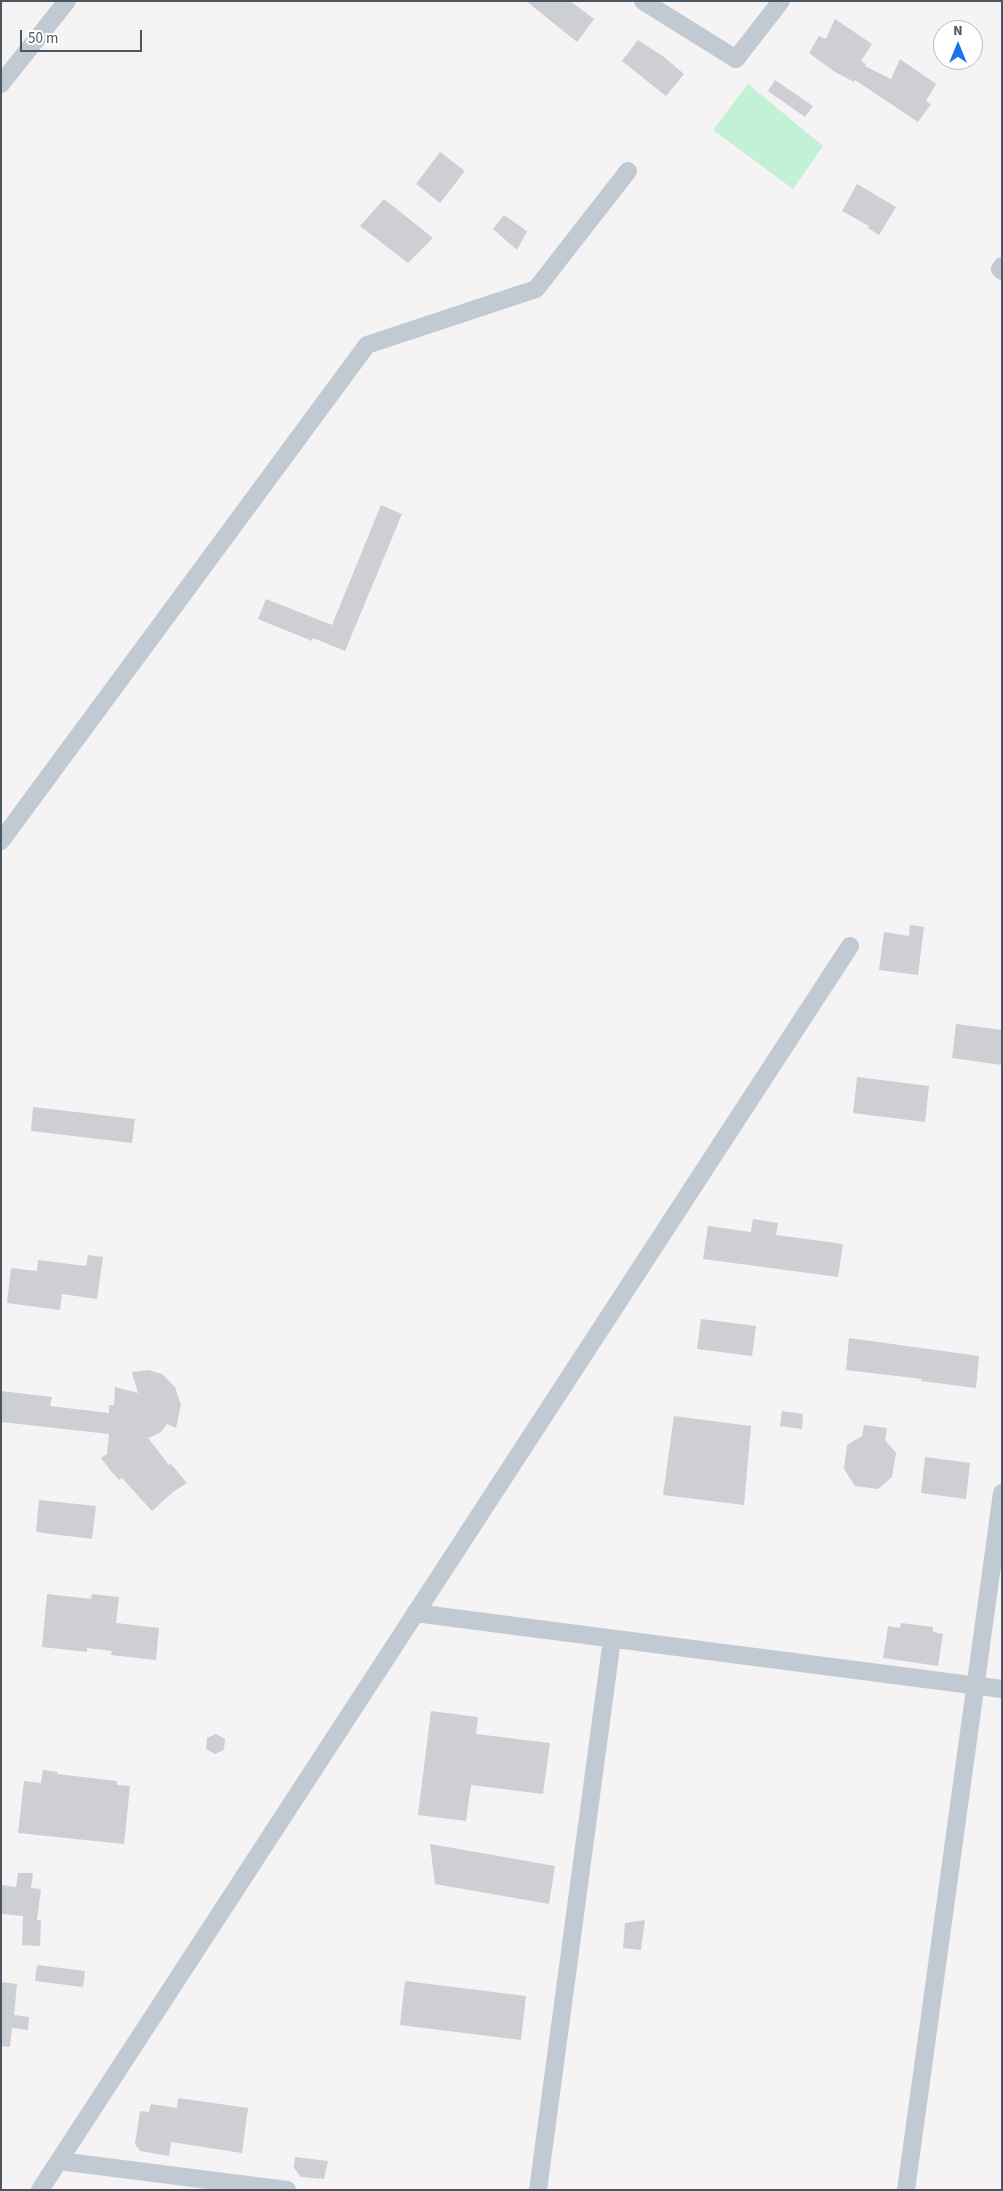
<!DOCTYPE html>
<html>
<head>
<meta charset="utf-8">
<style>
	body { margin:0 }
	#map { position:relative; width:1003px; height:2191px; overflow:hidden; background:#f5f3f3; font-family:"Source Sans 3",sans-serif }
	canvas { display:block }
	.frame { position:absolute; inset:0; border:2px solid #4a5661; pointer-events:none }
	.north { position:absolute; left:933px; top:20px; width:50px; height:50px; box-sizing:border-box; background:#fff; border:1px solid #b7bbc0; border-radius:50%; rotate:0deg; font-size:14px; font-weight:700; line-height:20px; text-align:center; color:#4a5661 }
	.north::after { content:''; display:block; margin:auto; width:18px; height:22px; background:#1a73e8; clip-path:polygon(50% 0,100% 100%,50% 72%,0 100%) }
	.scale { position:absolute; left:20px; top:30px; width:122px; height:22px; box-sizing:border-box; border:2px solid #4a5661; border-top:0; padding-left:6px; font-size:15px; line-height:18px; white-space:nowrap; color:#4a5661; -webkit-text-stroke:4px #fff; paint-order:stroke }
</style>
</head>
<body>
<div id="map">
<canvas width="1003" height="2191"></canvas>
<div class="frame"></div>
<div class="north">N</div>
<div class="scale">50 m</div>
</div>
<script>
const g = document.querySelector('canvas').getContext('2d');
g.lineJoin = 'round';
function fill(path, color) { g.fillStyle = color; g.fill(path, 'evenodd'); }
const toPath = rows => new Path2D(rows.map(r => 'M' + r).join(''));
function stroke(path, color, width, dash) { g.strokeStyle = color; g.lineWidth = width; g.lineCap = dash ? 'butt' : 'round'; g.setLineDash(dash || []); g.stroke(path); }
fill(toPath([
	[748,84,823,146,793,189,713,130]
]), '#c3f1d5');
fill(toPath([
	[526,1,570,1,594,19,577,42],
	[835,19,872,44,861,61,866,64,865,66,891,79,900,59,936,84,926,101,931,104,918,122,855,80,854,82,835,72,809,53,819,36,826,39],
	[638,40,664,57,684,74,666,96,622,61],
	[775,80,813,106,805,117,768,91],
	[440,152,465,171,440,203,416,184],
	[857,184,896,207,879,235,868,228,869,226,842,211],
	[384,199,433,238,408,263,360,226],
	[504,215,527,231,517,250,493,229],
	[381,505,402,514,345,651,313,638,312,641,258,619,266,599,332,625],
	[910,925,924,927,918,975,879,970,884,932,909,936],
	[956,1024,1002,1030,1002,1065,952,1058],
	[857,1077,929,1086,925,1122,853,1113],
	[33,1107,135,1119,132,1143,31,1131],
	[753,1219,778,1223,776,1235,843,1244,838,1277,703,1259,708,1226,751,1232],
	[88,1255,103,1257,97,1299,62,1294,60,1310,7,1303,11,1268,37,1271,38,1260,86,1266],
	[701,1319,756,1326,752,1356,697,1349],
	[849,1338,979,1356,976,1388,921,1381,922,1379,846,1370],
	[148,1370,162,1374,175,1387,181,1405,176,1428,167,1424,160,1433,148,1438,169,1465,171,1464,187,1483,173,1492,152,1511,122,1478,119,1480,111,1471,101,1458,107,1454,109,1434,1,1422,1,1391,52,1397,50,1406,109,1413,109,1405,114,1405,115,1387,138,1393,132,1372],
	[782,1411,803,1414,802,1429,780,1426],
	[674,1416,751,1426,744,1505,663,1495],
	[864,1425,887,1428,885,1440,896,1453,892,1477,878,1489,855,1486,844,1469,847,1445,862,1436],
	[925,1457,970,1463,966,1499,921,1493],
	[39,1500,96,1506,92,1539,36,1532],
	[47,1594,91,1599,92,1594,119,1597,116,1623,159,1628,156,1660,111,1655,112,1651,87,1648,87,1652,42,1647],
	[901,1623,933,1627,933,1632,943,1634,938,1666,883,1658,888,1626,900,1628],
	[431,1711,478,1717,476,1734,550,1743,543,1794,471,1785,466,1821,418,1815],
	[216,1734,225,1739,224,1750,215,1754,206,1749,207,1738],
	[43,1770,58,1772,57,1774,117,1781,117,1785,130,1786,124,1844,18,1833,24,1781,41,1783],
	[430,1844,555,1866,549,1904,435,1884],
	[18,1873,33,1873,31,1888,41,1889,37,1920,41,1920,40,1946,22,1945,23,1916,1,1914,1,1885,16,1887],
	[645,1920,641,1950,623,1948,625,1923],
	[37,1965,85,1971,83,1987,35,1981],
	[405,1981,526,1996,521,2040,400,2025],
	[1,1982,17,1984,14,2015,29,2017,28,2030,12,2028,10,2047,1,2046],
	[178,2098,248,2108,242,2153,171,2142,169,2156,140,2151,135,2144,140,2111,149,2112,151,2104,177,2108],
	[295,2157,328,2161,324,2179,301,2177,294,2168]
]), '#cdcfd5');
stroke(toPath([
	[643,1,736,59,781,1],
	[1,84,67,1],
	[1002,266,1000,269,1002,271],
	[1,841,367,345,536,289,628,171],
	[415,1613,1002,1689],
	[59,2161,287,2190],
	[40,2190,850,946],
	[538,2190,612,1639],
	[906,2190,1002,1493]
]), '#c1cad2', 18);
</script>
</body>
</html>
